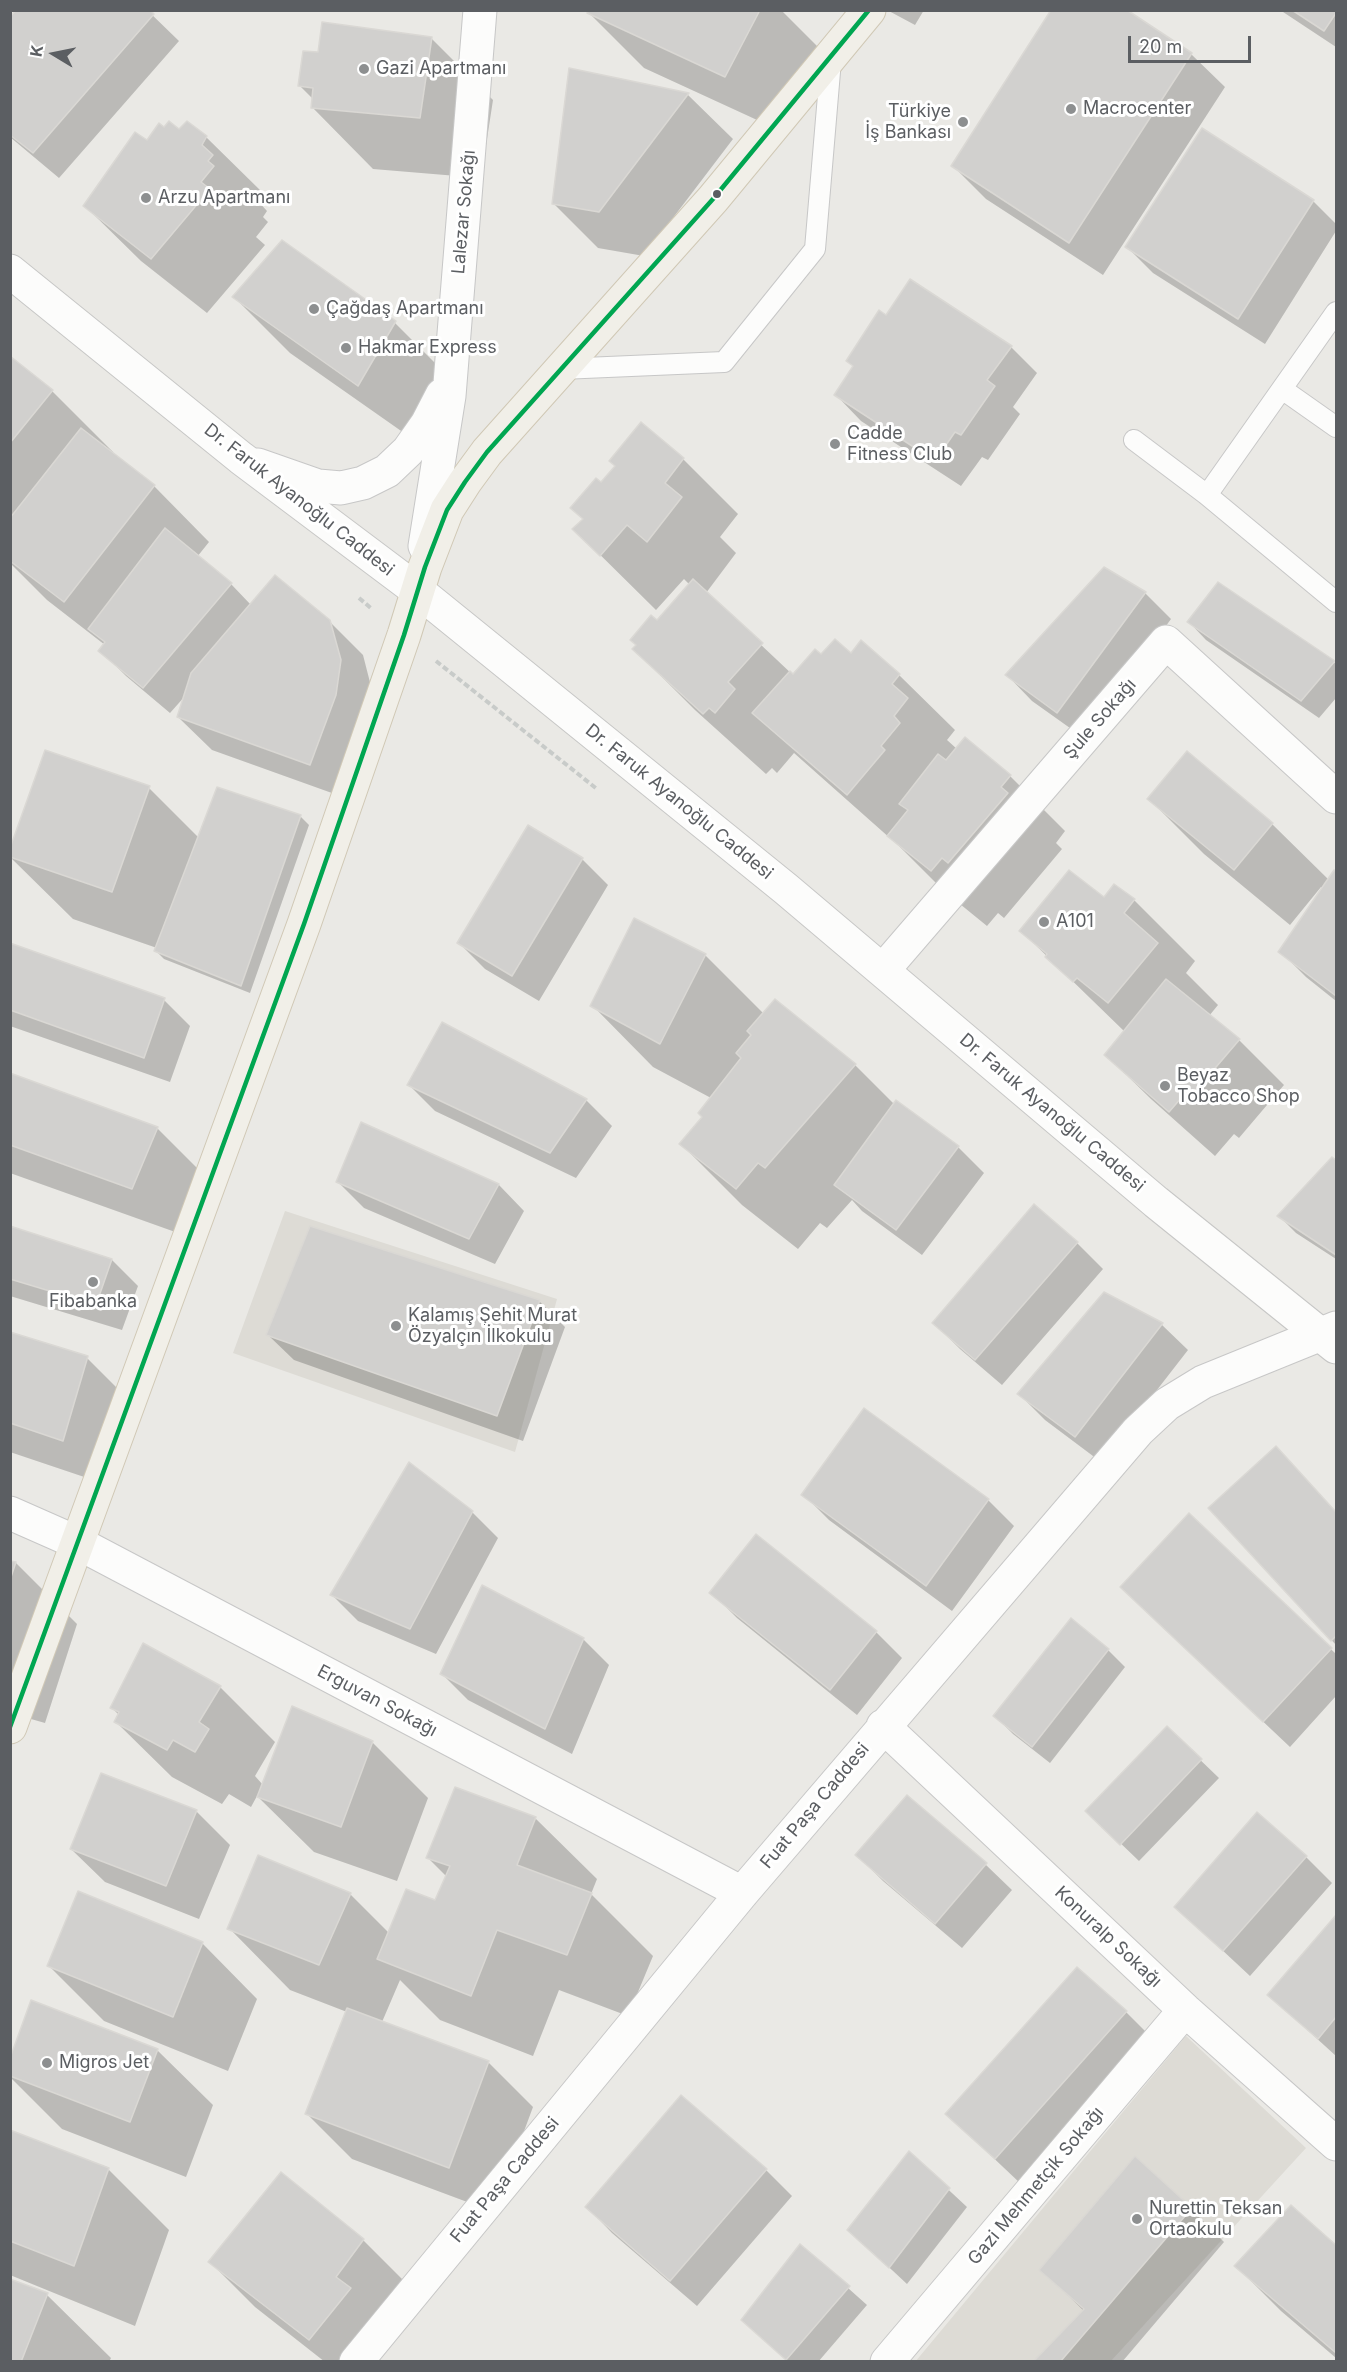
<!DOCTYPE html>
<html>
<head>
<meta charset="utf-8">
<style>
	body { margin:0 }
	#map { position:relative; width:1347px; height:2372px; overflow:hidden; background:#eae9e5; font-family:Inter,sans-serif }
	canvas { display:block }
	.frame { position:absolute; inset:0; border:12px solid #5b5e62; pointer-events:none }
	.north { position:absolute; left:24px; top:24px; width:60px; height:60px; -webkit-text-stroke:4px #fff; paint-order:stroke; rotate:280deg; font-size:16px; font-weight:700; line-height:24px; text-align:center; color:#5b5e62 }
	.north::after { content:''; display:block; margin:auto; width:21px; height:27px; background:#5b5e62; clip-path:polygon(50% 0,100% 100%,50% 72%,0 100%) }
	.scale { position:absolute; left:1128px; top:36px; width:123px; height:27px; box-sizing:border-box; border:3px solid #5b5e62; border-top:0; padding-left:8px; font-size:18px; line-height:21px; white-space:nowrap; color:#5b5e62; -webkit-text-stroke:4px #fff; paint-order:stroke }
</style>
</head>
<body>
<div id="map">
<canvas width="1347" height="2372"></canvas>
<div class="frame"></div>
<div class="north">K</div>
<div class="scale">20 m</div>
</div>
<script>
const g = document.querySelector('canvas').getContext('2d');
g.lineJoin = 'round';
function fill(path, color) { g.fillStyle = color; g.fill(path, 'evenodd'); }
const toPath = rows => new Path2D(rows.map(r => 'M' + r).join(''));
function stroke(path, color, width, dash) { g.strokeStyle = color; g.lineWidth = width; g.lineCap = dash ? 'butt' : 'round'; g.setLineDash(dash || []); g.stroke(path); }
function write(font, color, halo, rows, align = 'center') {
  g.font = font + ' Inter,sans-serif'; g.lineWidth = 6; g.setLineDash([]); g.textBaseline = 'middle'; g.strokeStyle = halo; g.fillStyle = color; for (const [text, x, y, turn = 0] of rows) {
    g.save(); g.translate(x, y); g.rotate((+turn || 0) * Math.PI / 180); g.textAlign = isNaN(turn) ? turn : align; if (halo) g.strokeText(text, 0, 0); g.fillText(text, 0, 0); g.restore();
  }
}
fill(toPath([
	[285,1211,557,1299,515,1452,233,1353],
	[1186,2036,1306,2148,1111,2361,915,2362]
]), '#dddbd5');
fill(toPath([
	[147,10,179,41,59,178,10,137,10,20],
	[591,10,781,10,823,52,781,131,644,68,589,13],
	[887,10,924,10,915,25],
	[1124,10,1191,54,1225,87,1103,275,986,199,953,166],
	[1280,10,1336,10,1336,47],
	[432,39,493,100,481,178,373,169,312,107,313,99,300,86,320,54],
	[570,70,688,95,733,139,644,256,598,248,553,203],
	[164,129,206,137,262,192,257,200,267,211,263,217,268,222,256,237,265,245,207,313,141,261,85,206,147,142],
	[1313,201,1336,224,1336,231,1265,344,1153,273,1127,247],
	[910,281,1011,347,1037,373,1013,407,1020,414,988,460,982,457,961,486,861,421,836,395],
	[234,297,395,323,450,378,414,440,290,353],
	[10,358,52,391,113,452,112,454,154,486,209,542,197,557,231,584,251,605,329,621,363,655,373,694,343,797,212,750,178,717,186,695,170,713,126,676,100,650,105,645,47,600,10,563],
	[683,459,738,514,720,537,736,553,706,593,794,676,821,656,851,655,899,675,955,730,947,740,957,749,1010,776,1065,831,1056,843,1062,849,1004,918,998,913,987,926,944,891,900,847,794,753,777,773,772,768,766,774,695,710,634,649,690,585,684,579,656,610,574,529,585,520,601,484],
	[1104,569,1145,593,1171,619,1084,738,1032,701,1007,675],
	[1218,584,1336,664,1336,698,1319,718,1206,640,1189,622],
	[1187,753,1272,824,1329,880,1335,872,1336,873,1336,1001,1306,977,1280,951,1323,888,1321,887,1290,925,1204,854,1149,799],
	[149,788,199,838,218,789,301,817,309,825,250,993,164,959,156,951,157,948,73,919,10,857],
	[528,827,582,859,608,885,539,1001,485,969,459,943],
	[1105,899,1134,900,1195,961,1186,973,1218,1005,1209,1016,1239,1040,1284,1085,1239,1138,1234,1134,1215,1156,1151,1099,1106,1055,1125,1032,1021,931],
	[10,945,164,1000,190,1026,170,1082,10,1026],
	[705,955,764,1014,855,1065,894,1104,958,1147,984,1173,922,1255,862,1211,852,1200,827,1228,820,1223,798,1249,742,1205,681,1144,704,1117,711,1098,653,1067,592,1005],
	[10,1074,157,1128,202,1173,178,1233,10,1173],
	[409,1085,586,1100,612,1126,576,1178,435,1111],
	[1333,1159,1336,1162,1336,1259,1296,1233,1279,1216],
	[338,1182,499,1185,524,1211,495,1264,364,1208],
	[1034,1206,1077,1243,1103,1269,1002,1385,960,1349,934,1323],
	[10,1228,112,1260,138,1286,122,1330,10,1296],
	[1104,1294,1162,1325,1188,1350,1101,1462,1045,1420,1019,1394],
	[539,1301,565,1327,523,1441,294,1360,268,1335],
	[10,1333,87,1358,132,1403,108,1485,10,1452],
	[1276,1448,1336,1512,1336,1645,1210,1508],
	[803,1494,988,1500,1014,1526,952,1611,829,1520],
	[472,1512,498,1538,436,1654,358,1621,332,1595],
	[1189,1515,1336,1654,1336,1696,1290,1747,1148,1613],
	[756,1536,876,1632,902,1658,857,1715,737,1618,711,1592],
	[10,1562,16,1563,77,1624,45,1723,10,1713],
	[583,1639,609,1665,572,1754,468,1700,442,1674],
	[1108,1650,1125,1667,1050,1763,1013,1734,995,1716],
	[220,1687,275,1742,255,1776,263,1785,372,1742,428,1798,397,1881,314,1852,257,1796,251,1807,229,1794,222,1804,172,1777,116,1722,119,1715,112,1708],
	[1167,1728,1219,1778,1139,1861,1087,1811],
	[907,1797,986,1865,1012,1890,962,1948,883,1881,857,1855],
	[196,1811,230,1845,199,1919,105,1882,71,1849],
	[535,1818,597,1879,591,1894,653,1956,628,2016,559,1990,533,2056,440,2020,400,1980,382,2022,488,2062,533,2107,494,2212,352,2159,307,2114,347,2012,290,1990,229,1928,350,1894,389,1933,436,1902,447,1877,428,1858],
	[1306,1857,1332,1883,1250,1976,1176,1907],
	[1336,1917,1336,2056,1269,1995],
	[202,1943,257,1999,228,2071,104,2021,49,1966],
	[1126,2012,1152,2038,1021,2184,947,2114],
	[157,2050,213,2105,186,2177,62,2129,10,2077,10,2063],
	[681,2097,766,2170,792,2196,697,2306,612,2233,587,2207],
	[10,2132,108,2169,169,2230,135,2326,10,2275],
	[909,2153,967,2207,907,2284,849,2230],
	[281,2174,363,2240,408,2285,372,2362,325,2362,255,2307,210,2262],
	[1291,2207,1336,2247,1336,2358,1281,2311,1236,2266],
	[1191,2209,1224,2242,1122,2362,1035,2362,1084,2311,1041,2269],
	[801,2246,867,2305,818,2362,788,2362,761,2337],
	[47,2295,111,2358,109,2362,10,2362]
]), '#0003');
const building = toPath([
	[16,10,150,10,154,14,33,153,10,135,10,17,16,10],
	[589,10,760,10,725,77,587,13,589,10],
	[1051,10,1127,10,1192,53,1069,243,951,166,1051,10],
	[1292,10,1336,10,1336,13,1324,31,1292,10],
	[322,22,432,37,420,118,311,108,313,88,298,86,303,51,318,52,322,22],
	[569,68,689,93,599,212,552,204,569,68],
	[169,121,179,129,187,121,207,136,202,145,213,155,208,161,214,166,201,182,210,189,151,259,83,206,135,132,147,140,159,123,164,127,169,121],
	[1202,128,1314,200,1238,319,1125,247,1202,128],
	[282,240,396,321,358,386,232,297,282,240],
	[910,279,1012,346,987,380,995,386,961,435,955,432,935,461,834,395,853,366,846,361,879,310,886,315,910,279],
	[10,356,53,390,10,443,10,356],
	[641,422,684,458,665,483,682,497,647,542,627,525,600,556,572,529,583,519,570,508,596,478,601,482,615,466,609,461,641,422],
	[81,428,155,485,64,602,10,561,10,518,81,428],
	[165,528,232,583,143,688,98,651,105,642,88,629,165,528],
	[1104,567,1146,592,1057,713,1005,675,1104,567],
	[275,575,330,620,341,660,336,695,310,765,177,717,191,673,275,575],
	[693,579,763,643,728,682,735,689,715,713,709,708,703,714,632,649,636,645,630,640,651,615,657,620,693,579],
	[1218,582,1335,661,1301,701,1187,622,1218,582],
	[835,639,851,653,861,640,900,674,892,684,908,698,894,716,900,723,881,746,885,750,847,795,752,713,790,671,793,674,815,649,821,654,835,639],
	[965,737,1011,775,1001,787,1008,793,948,863,942,858,931,871,887,836,908,810,899,804,938,754,946,760,965,737],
	[45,750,150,786,112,892,10,857,10,848,45,750],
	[1187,751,1273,823,1234,870,1147,799,1187,751],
	[217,787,301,815,241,986,154,951,217,787],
	[528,825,583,858,512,976,457,943,528,825],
	[1069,870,1104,897,1114,884,1135,899,1124,913,1158,943,1108,1003,1077,978,1073,982,1045,957,1047,954,1019,931,1069,870],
	[1334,870,1336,871,1336,996,1278,952,1334,870],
	[634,918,706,954,660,1044,590,1006,634,918],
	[10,943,165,998,144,1058,10,1010,10,943],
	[1166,979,1240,1039,1193,1094,1188,1090,1169,1112,1104,1055,1166,979],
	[775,999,856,1064,765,1168,758,1163,736,1189,679,1144,702,1117,698,1113,741,1058,736,1053,751,1035,747,1031,775,999],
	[442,1022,587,1099,550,1153,407,1085,442,1022],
	[10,1073,158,1127,132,1189,10,1145,10,1073],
	[896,1100,959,1146,896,1230,834,1185,896,1100],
	[361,1122,499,1184,469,1239,336,1182,361,1122],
	[1332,1157,1336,1160,1336,1255,1277,1216,1332,1157],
	[1034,1204,1078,1242,975,1360,932,1323,1034,1204],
	[10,1226,112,1259,96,1305,10,1279,10,1226],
	[310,1226,540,1300,497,1416,266,1335,310,1226],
	[1104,1292,1163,1323,1075,1437,1017,1394,1104,1292],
	[10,1332,88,1356,63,1441,10,1423,10,1332],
	[864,1408,989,1499,926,1586,801,1495,864,1408],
	[1276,1446,1336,1512,1336,1636,1331,1641,1208,1508,1276,1446],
	[409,1462,473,1511,410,1629,330,1595,409,1462],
	[1189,1513,1332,1648,1263,1722,1120,1587,1189,1513],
	[756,1534,877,1631,830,1690,709,1593,756,1534],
	[10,1561,16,1562,10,1580,10,1561],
	[482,1585,584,1638,545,1729,440,1674,482,1585],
	[1071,1618,1109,1649,1032,1747,993,1716,1071,1618],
	[143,1643,221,1686,199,1722,209,1729,195,1752,173,1740,167,1750,114,1722,119,1712,110,1708,143,1643],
	[292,1706,373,1741,341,1827,257,1797,292,1706],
	[1167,1726,1202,1759,1120,1845,1085,1811,1167,1726],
	[101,1773,197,1810,166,1886,70,1849,101,1773],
	[455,1787,536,1817,517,1865,592,1893,567,1955,497,1930,471,1996,377,1959,406,1889,435,1900,450,1866,426,1858,455,1787],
	[907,1795,987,1863,935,1924,855,1855,907,1795],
	[1257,1812,1307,1856,1223,1951,1174,1907,1257,1812],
	[258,1855,351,1893,319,1965,227,1929,258,1855],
	[78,1891,203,1942,173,2017,47,1966,78,1891],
	[1336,1915,1336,2017,1318,2039,1267,1995,1336,1915],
	[1077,1967,1127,2011,995,2159,945,2114,1077,1967],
	[31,2000,158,2049,130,2122,10,2076,10,2058,31,2000],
	[347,2008,489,2061,449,2168,305,2114,347,2008],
	[681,2095,767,2169,670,2281,585,2207,681,2095],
	[10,2130,109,2168,74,2266,10,2241,10,2130],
	[909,2151,950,2188,889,2268,847,2230,909,2151],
	[1135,2156,1192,2208,1060,2362,1033,2362,1084,2309,1039,2270,1135,2156],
	[281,2172,364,2239,336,2277,351,2288,309,2340,208,2262,281,2172],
	[1291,2205,1336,2245,1336,2353,1234,2266,1291,2205],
	[800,2244,850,2286,786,2360,741,2320,800,2244],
	[10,2279,48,2293,21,2362,10,2362,10,2279]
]);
fill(building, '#d1d0ce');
stroke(building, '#dad8d4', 1.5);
const lane = toPath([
	[561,369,724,362,815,249,831,60],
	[1282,389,1336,427],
	[1134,440,1207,495,1336,602],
	[1207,495,1336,312]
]);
const street = toPath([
	[258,465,318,486,341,488,363,483,387,471,408,451,427,424,442,395],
	[425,546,449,396,480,10],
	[884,969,1166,642,1336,797],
	[10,1513,78,1543,742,1893],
	[883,1726,1185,2010,1336,2144],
	[356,2362,742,1893,1138,1431,1167,1404,1203,1382,1336,1328],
	[887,2362,1185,2010]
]);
const secondary = toPath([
	[10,271,241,458,418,591,786,889,1156,1202,1336,1347]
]);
const primary = toPath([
	[10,1727,304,924,404,635,425,567,447,510,465,482,487,452,713,199,869,10]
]);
stroke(lane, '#c7c7c7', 22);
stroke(street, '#c7c7c7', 35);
stroke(secondary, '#c7c7c6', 35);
stroke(primary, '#d0c8b5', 35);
stroke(toPath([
	[359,598,372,609],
	[436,661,597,789]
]), '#c8cbc9', 4, [6, 3]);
stroke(lane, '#fcfcfb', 20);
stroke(street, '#fcfcfb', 33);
stroke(secondary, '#fcfcfb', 33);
stroke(primary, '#f1efe8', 33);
stroke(toPath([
	[10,1727,304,924,404,635,425,567,447,510,465,482,487,452,713,199,869,10]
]), '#00a651', 4.5);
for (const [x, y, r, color] of [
	[364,69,6,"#8d8f90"],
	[1071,109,6,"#8d8f90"],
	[963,122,6,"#8d8f90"],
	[717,194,5,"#5b5e62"],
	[146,198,6,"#8d8f90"],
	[314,309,6,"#8d8f90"],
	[346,348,6,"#8d8f90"],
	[835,444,6,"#8d8f90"],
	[1044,922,6,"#8d8f90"],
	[1165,1086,6,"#8d8f90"],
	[93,1282,6,"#8d8f90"],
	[396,1326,6,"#8d8f90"],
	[47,2063,6,"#8d8f90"],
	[1137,2219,6,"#8d8f90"]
]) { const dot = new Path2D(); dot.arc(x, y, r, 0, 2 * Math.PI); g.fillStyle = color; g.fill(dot); stroke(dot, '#fff', 2); }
write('18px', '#5b5e62', '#fff', [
	["Gazi Apartmanı",376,69],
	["Macrocenter",1083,109],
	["Türkiye",951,112,"right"],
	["İş Bankası",951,133,"right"],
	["Arzu Apartmanı",158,198],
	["Çağdaş Apartmanı",326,309],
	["Hakmar Express",358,348],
	["Cadde",847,434],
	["Fitness Club",847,455],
	["A101",1056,922],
	["Beyaz",1177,1076],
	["Tobacco Shop",1177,1097],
	["Fibabanka",93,1302,"center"],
	["Kalamış Şehit Murat",408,1316],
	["Özyalçın İlkokulu",408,1337],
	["Migros Jet",59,2063],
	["Nurettin Teksan",1149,2209],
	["Ortaokulu",1149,2230]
], 'left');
write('18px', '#5b5e62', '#fff', [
	["Lalezar Sokağı",464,212,-85],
	["Dr. Faruk Ayanoğlu Caddesi",299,500,38],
	["Şule Sokağı",1100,719,-49],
	["Dr. Faruk Ayanoğlu Caddesi",679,802,39],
	["Dr. Faruk Ayanoğlu Caddesi",1052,1113,40],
	["Erguvan Sokağı",377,1701,28],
	["Fuat Paşa Caddesi",815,1806,-50],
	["Konuralp Sokağı",1108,1937,43],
	["Fuat Paşa Caddesi",505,2180,-50],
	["Gazi Mehmetçik Sokağı",1036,2186,-50]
]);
</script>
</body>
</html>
